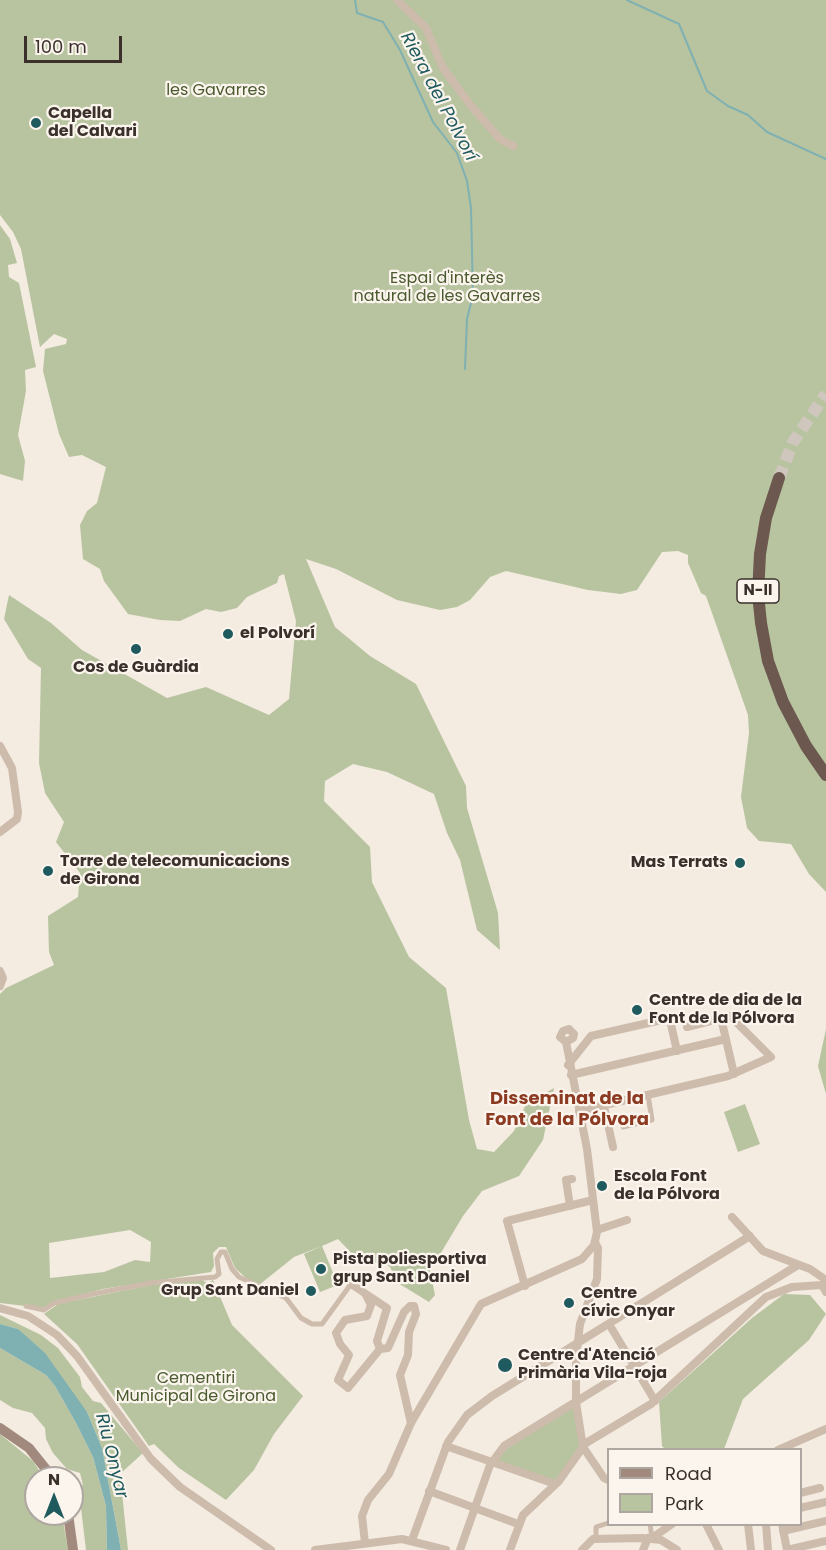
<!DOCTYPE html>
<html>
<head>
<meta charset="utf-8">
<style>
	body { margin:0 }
	#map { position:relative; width:826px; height:1550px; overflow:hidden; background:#f4ebe1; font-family:Poppins,sans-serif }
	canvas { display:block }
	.legend { position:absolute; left:607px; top:1448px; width:195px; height:78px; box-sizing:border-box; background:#fbf5ee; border:2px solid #aea6a0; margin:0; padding:8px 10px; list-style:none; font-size:18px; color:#3b302b }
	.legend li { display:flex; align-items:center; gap:12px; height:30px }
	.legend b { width:30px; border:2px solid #aea6a0 }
	.north { position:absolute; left:24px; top:1466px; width:60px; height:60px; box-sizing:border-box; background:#fbf5ee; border:2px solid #aea6a0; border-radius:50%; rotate:0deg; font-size:16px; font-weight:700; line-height:24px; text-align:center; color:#3b302b }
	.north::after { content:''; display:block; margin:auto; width:21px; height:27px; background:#1f5a5e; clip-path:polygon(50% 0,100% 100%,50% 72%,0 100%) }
	.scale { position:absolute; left:24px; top:36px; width:98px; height:27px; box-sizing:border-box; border:3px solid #3b302b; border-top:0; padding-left:8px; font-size:18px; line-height:21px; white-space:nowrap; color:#3b302b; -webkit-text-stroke:4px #fbf5ee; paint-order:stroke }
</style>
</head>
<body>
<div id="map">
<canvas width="826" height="1550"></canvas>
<ul class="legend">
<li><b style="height:8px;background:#a18a7d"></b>Road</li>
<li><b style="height:16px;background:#b8c4a0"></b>Park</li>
</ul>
<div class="north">N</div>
<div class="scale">100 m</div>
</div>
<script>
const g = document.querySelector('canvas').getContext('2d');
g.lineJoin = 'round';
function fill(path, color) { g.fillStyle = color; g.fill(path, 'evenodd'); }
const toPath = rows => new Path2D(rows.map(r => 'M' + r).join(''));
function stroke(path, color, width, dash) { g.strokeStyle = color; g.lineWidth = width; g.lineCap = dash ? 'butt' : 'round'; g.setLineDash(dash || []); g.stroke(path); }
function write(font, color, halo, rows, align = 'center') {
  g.font = font + ' Poppins,sans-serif'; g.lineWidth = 4.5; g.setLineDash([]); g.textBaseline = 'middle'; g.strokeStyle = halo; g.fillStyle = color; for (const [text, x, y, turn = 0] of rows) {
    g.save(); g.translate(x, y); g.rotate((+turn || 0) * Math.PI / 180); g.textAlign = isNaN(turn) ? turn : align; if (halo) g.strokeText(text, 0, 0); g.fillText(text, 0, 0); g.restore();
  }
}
fill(toPath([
	[0,0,826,0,826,892,809,874,791,844,759,841,747,828,741,797,749,733,748,715,706,596,701,593,688,563,688,555,678,551,662,552,637,590,621,594,588,590,506,571,490,577,470,600,457,607,440,610,397,600,336,569,306,559,335,627,370,656,416,684,466,786,467,808,498,913,500,950,477,930,460,860,447,833,434,794,387,772,353,764,325,781,324,801,370,847,372,882,409,957,446,988,469,1120,477,1149,494,1152,514,1131,526,1104,554,1088,543,1140,519,1176,482,1191,463,1216,430,1271,435,1295,429,1302,398,1283,390,1267,384,1263,360,1262,338,1239,322,1246,338,1285,320,1292,304,1254,322,1246,294,1257,259,1285,246,1278,235,1268,226,1247,219,1247,213,1253,214,1266,211,1272,103,1289,52,1302,43,1308,0,1303,0,994,6,988,54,965,49,952,48,916,78,897,80,873,56,842,64,822,45,793,39,763,41,668,28,659,4,619,9,595,51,623,82,650,167,698,206,687,269,715,289,699,296,621,284,574,279,576,277,583,247,597,237,608,221,612,206,609,180,621,160,620,128,614,104,581,100,569,83,559,80,525,87,511,97,503,106,467,82,455,69,457,59,434,43,371,45,349,66,344,67,339,54,334,40,347,21,249,13,232,0,215],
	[130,1230,151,1242,150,1262,135,1260,104,1272,50,1278,49,1243],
	[0,225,10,239,17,263,8,265,9,277,19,283,36,367,25,370,26,391,18,435,25,461,23,481,0,474],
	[826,1029,826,1094,818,1066],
	[745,1104,760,1144,738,1152,724,1112],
	[202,1280,207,1283,213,1280,232,1325,303,1396,274,1434,254,1470,226,1500,179,1468,154,1444,149,1446,77,1344,44,1314,58,1304,151,1285],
	[784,1294,810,1295,826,1314,809,1340,743,1399,724,1449,665,1449,662,1446,659,1402,752,1318],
	[0,1315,41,1335,58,1348,80,1377,82,1387,93,1401,101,1403,143,1453,120,1474,128,1550,121,1550,102,1448,87,1412,18,1329,0,1324],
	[0,1348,46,1375,55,1386,76,1423,93,1457,106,1506,107,1550,86,1550,81,1508,75,1492,77,1487,83,1485,80,1473,67,1469,53,1453,46,1439,45,1428,32,1413,13,1408,0,1400],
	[575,1403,580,1446,553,1484,493,1462,498,1453],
	[0,1434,33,1461,44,1478,36,1478,36,1514,62,1514,68,1550,0,1550]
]), '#b8c4a0');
fill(toPath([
	[0,1324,18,1329,45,1353,87,1412,102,1448,121,1550,107,1550,106,1506,93,1457,76,1423,55,1386,46,1375,0,1348]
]), '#7fb0b2');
stroke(toPath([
	[355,0,357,13,383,22,400,50,433,122,457,153,467,181,471,208,473,295,467,319,465,369],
	[627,0,679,24,707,91,728,106,748,115,767,132,826,159]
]), '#7fb0b2', 2);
stroke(toPath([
	[779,478,793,442,826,394]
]), '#cfc6bd', 12, [12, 6]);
stroke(toPath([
	[623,1127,652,1120,648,1095],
	[26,1306,44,1310,54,1303,93,1294,150,1283,215,1277,219,1274,217,1259,221,1252,225,1252,232,1269,239,1277,286,1298,301,1318,312,1324,322,1324,351,1284],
	[650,1524,652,1538],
	[596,1539,596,1527,608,1523]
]), '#cdbbac', 5);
stroke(toPath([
	[397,0,426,28,443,68,472,107,500,139,513,146],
	[0,746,12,768,18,812,17,819,0,832],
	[0,971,3,978,0,986],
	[721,1018,734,1074],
	[568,1065,591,1036,666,1019,670,1020,677,1051],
	[571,1075,726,1039],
	[604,1106,613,1147],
	[579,1111,728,1076,771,1057,730,1016,687,1027],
	[570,1206,566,1180,572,1179],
	[732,1217,763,1251,810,1269,826,1280],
	[597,1230,627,1220],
	[351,1284,387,1308,377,1341,380,1349],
	[822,1285,826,1292],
	[525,1286,507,1221,593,1200],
	[366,1295,371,1305,367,1316,345,1320,336,1333,340,1344,349,1355,338,1380,348,1388,380,1349,388,1348,404,1312,410,1306,414,1306,416,1314,409,1332,408,1355,400,1375,411,1423],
	[0,1308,28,1316,57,1335,77,1356,151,1459,180,1487,271,1550],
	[609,1324,655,1401],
	[446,1446,555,1484],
	[583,1447,576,1402,576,1358,580,1324,597,1279,598,1248,595,1242],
	[583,1447,604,1478,608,1480],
	[778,1450,826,1429],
	[429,1491,518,1524],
	[800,1493,820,1488],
	[800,1508,826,1502],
	[706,1524,719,1550],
	[748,1524,751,1550],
	[766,1524,768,1550],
	[782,1524,787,1550,826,1541],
	[783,1531,826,1521],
	[652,1538,672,1524],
	[412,1540,448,1442,467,1415,492,1396,750,1236],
	[365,1543,362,1516,368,1500,389,1474,411,1423,481,1304,582,1259,594,1245,597,1232,587,1149,566,1042,560,1037,563,1031,569,1029,574,1034,573,1038,566,1042],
	[315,1550,402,1539,446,1550],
	[460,1550,490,1465,504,1446,798,1265],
	[510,1550,523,1515,559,1481,586,1443,651,1404,766,1297,792,1287,822,1285],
	[582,1550,593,1539,642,1538,661,1540,677,1550],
	[643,1550,648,1538]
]), '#cdbbac', 8);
stroke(toPath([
	[0,1428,29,1448,53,1478],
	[68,1514,73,1550]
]), '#a18a7d', 10);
stroke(toPath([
	[779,478,766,518,760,554,758,594,761,623,768,661,783,702,806,746,826,775]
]), '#6c584f', 12);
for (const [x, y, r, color] of [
	[36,123,6,"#1f5a5e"],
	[228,634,6,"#1f5a5e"],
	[136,649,6,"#1f5a5e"],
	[740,863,6,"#1f5a5e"],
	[48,871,6,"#1f5a5e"],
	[637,1010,6,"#1f5a5e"],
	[602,1186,6,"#1f5a5e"],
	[321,1269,6,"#1f5a5e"],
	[311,1291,6,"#1f5a5e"],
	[569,1303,6,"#1f5a5e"],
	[505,1365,8,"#1f5a5e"]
]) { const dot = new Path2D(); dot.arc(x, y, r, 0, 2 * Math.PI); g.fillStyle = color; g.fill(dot); stroke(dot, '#fbf5ee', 2); }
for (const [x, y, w] of [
	[758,591,42]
]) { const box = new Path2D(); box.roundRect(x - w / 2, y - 12, w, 24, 4.5); g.fillStyle = '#fbf5ee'; g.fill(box); stroke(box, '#3b302b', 1.5); }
write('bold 15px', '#3b302b', null, [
	["N-II",758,591]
]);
write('16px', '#4a5a2e', '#fbf5ee', [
	["les Gavarres",216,91],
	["Espai d'interès",447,279],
	["natural de les Gavarres",447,297],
	["Cementiri",196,1379],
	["Municipal de Girona",196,1397]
]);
write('bold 16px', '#3b302b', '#fbf5ee', [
	["Capella",48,114],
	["del Calvari",48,132],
	["el Polvorí",240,634],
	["Cos de Guàrdia",136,668,"center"],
	["Torre de telecomunicacions",60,862],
	["de Girona",60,880],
	["Mas Terrats",728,863,"right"],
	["Centre de dia de la",649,1001],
	["Font de la Pólvora",649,1019],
	["Escola Font",614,1177],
	["de la Pólvora",614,1195],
	["Pista poliesportiva",333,1260],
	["grup Sant Daniel",333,1278],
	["Grup Sant Daniel",299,1291,"right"],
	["Centre",581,1294],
	["cívic Onyar",581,1312],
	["Centre d'Atenció",518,1356],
	["Primària Vila-roja",518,1374]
], 'left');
write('italic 18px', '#1f5a5e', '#fbf5ee', [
	["Riera del Polvorí",438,97,62],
	["Riu Onyar",111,1456,76]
]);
write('bold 18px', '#8c3b22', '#fbf5ee', [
	["Disseminat de la",567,1099],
	["Font de la Pólvora",567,1120]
]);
</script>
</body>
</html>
